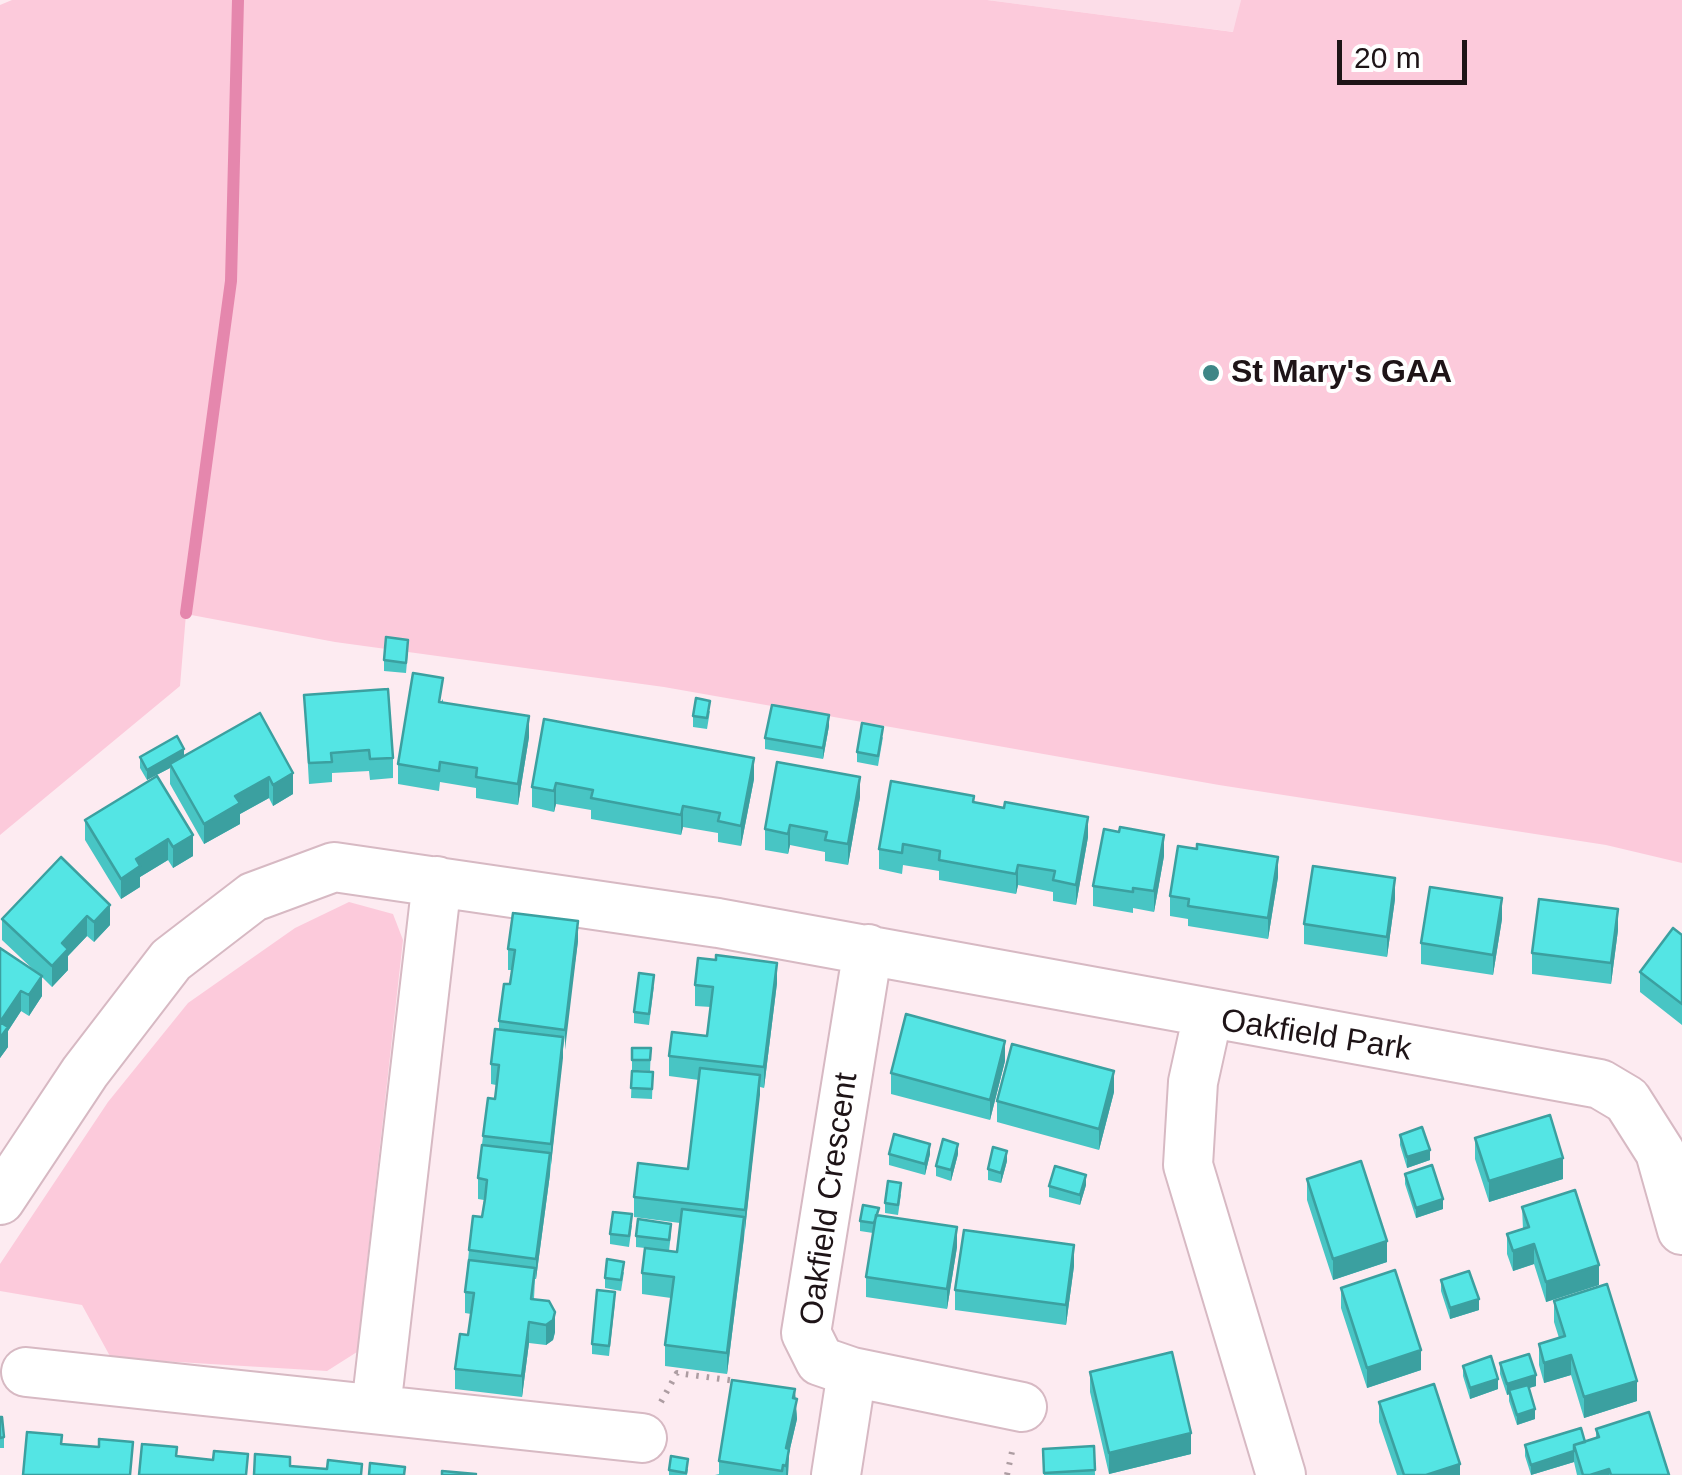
<!DOCTYPE html>
<html>
<head>
<meta charset="utf-8">
<style>
	body { margin:0 }
	#map { position:relative; width:1682px; height:1475px; overflow:hidden; background:#fdebf1; font-family:Arial,sans-serif }
	canvas { display:block }
	.scale { position:absolute; left:1337px; top:40px; width:130px; height:45px; box-sizing:border-box; border:5px solid #1e1417; border-top:0; padding-left:12px; font-size:30px; line-height:35px; white-space:nowrap; color:#1e1417; -webkit-text-stroke:8px #fff; paint-order:stroke }
</style>
</head>
<body>
<div id="map">
<canvas width="1682" height="1475"></canvas>
<div class="scale">20 m</div>
</div>
<script>
const g = document.querySelector('canvas').getContext('2d');
g.lineJoin = 'round';
function fill(path, color) { g.fillStyle = color; g.fill(path, 'evenodd'); }
const toPath = rows => new Path2D(rows.map(r => 'M' + r).join(''));
function stroke(path, color, width, dash) { g.strokeStyle = color; g.lineWidth = width; g.lineCap = dash ? 'butt' : 'round'; g.setLineDash(dash || []); g.stroke(path); }
function write(font, color, halo, rows, align = 'center') {
  g.font = font + ' Arial,sans-serif'; g.lineWidth = 8; g.setLineDash([]); g.textBaseline = 'middle'; g.strokeStyle = halo; g.fillStyle = color; for (const [text, x, y, turn = 0] of rows) {
    g.save(); g.translate(x, y); g.rotate((+turn || 0) * Math.PI / 180); g.textAlign = isNaN(turn) ? turn : align; if (halo) g.strokeText(text, 0, 0); g.fillText(text, 0, 0); g.restore();
  }
}
fill(toPath([
	[987,0,1241,0,1234,32]
]), '#fcdde8');
fill(toPath([
	[12,0,987,0,1233,32,1241,0,1682,0,1682,863,1606,845,1219,785,664,687,335,642,186,614,180,686,0,835,0,5],
	[349,902,393,914,403,940,357,1352,327,1371,111,1358,82,1305,0,1291,0,1264,108,1102,188,1003,295,928]
]), '#fccadb');
stroke(toPath([
	[186,613,231,281,238,0]
]), '#e587ad', 12);
const street = toPath([
	[868,949,806,1333,820,1361,852,1372,1022,1407],
	[1208,1014,1193,1082,1188,1165,1281,1475],
	[0,1200,85,1072,171,960,253,897,334,867,718,923,1600,1084,1627,1100,1660,1152,1682,1230],
	[26,1372,642,1438],
	[376,1408,437,881],
	[836,1475,852,1372]
]);
stroke(street, '#d7b9c3', 52);
stroke(toPath([
	[661,1402,677,1373,736,1381],
	[1007,1475,1013,1447]
]), '#ad9da2', 6, [2.5, 8]);
stroke(street, '#fff', 48);
fill(toPath([
	[408,650,406,673,384,671,384,660],
	[304,695,393,758,393,778,370,780,369,771,332,773,332,782,309,784],
	[443,699,443,702,529,737,518,805,476,798,476,788,440,782,439,791,398,784,398,764],
	[710,711,707,729,693,727,693,716],
	[260,713,293,794,273,806,269,798,240,814,240,824,204,844,170,784,170,768,147,780,140,768,140,757,184,756],
	[544,719,754,779,741,846,718,842,718,833,683,827,681,835,591,819,591,810,556,804,554,812,532,807,532,787],
	[829,726,823,759,765,749,765,738],
	[883,737,878,766,857,762,857,752],
	[157,776,193,856,173,868,168,860,140,877,140,887,121,899,85,840,85,820],
	[860,797,848,865,825,861,825,852,790,845,788,854,765,850,765,829],
	[974,803,1088,837,1076,905,1053,901,1053,892,1018,885,1016,894,939,880,939,871,903,865,902,874,879,869,879,849],
	[1164,856,1154,912,1133,908,1133,913,1093,906,1093,886],
	[61,857,110,925,94,942,87,936,68,956,68,970,52,987,42,977,42,996,29,1016,21,1011,8,1031,8,1047,0,1058,0,948,38,974,2,940,2,919],
	[1278,877,1268,939,1188,926,1188,919,1170,916,1170,896],
	[1395,899,1387,957,1304,944,1304,924],
	[1502,919,1493,975,1421,964,1421,943],
	[1618,930,1611,984,1532,974,1532,953],
	[1682,935,1682,1025,1640,992,1640,972],
	[578,941,563,1050,550,1174,536,1279,535,1279,534,1299,555,1332,553,1340,546,1345,529,1343,522,1397,455,1389,455,1369,468,1335,471,1314,465,1313,465,1292,469,1250,482,1217,484,1200,478,1199,478,1178,483,1136,495,1099,496,1085,491,1084,491,1064,499,1030,499,1021,510,984,512,970,508,970,508,949],
	[777,983,764,1088,760,1087,745,1230,727,1374,665,1366,665,1345,671,1298,642,1294,642,1273,645,1248,636,1247,636,1236,671,1234,669,1251,677,1252,680,1223,634,1217,634,1197,688,1169,699,1080,669,1076,669,1056,707,1036,711,1007,695,1006,695,985],
	[654,986,649,1025,634,1023,634,1012],
	[632,1048,651,1048,650,1071,632,1070],
	[1005,1061,990,1120,891,1094,891,1073],
	[632,1071,653,1072,652,1099,631,1098],
	[1114,1092,1099,1150,997,1122,997,1101],
	[1400,1135,1430,1160,1407,1168,1400,1145],
	[1475,1138,1563,1179,1489,1202,1475,1159],
	[889,1154,930,1154,925,1175,889,1165],
	[958,1154,951,1181,936,1176,936,1166],
	[1007,1161,1001,1183,988,1180,988,1169],
	[1405,1174,1443,1209,1416,1218,1405,1184],
	[1307,1179,1387,1262,1333,1280,1307,1200],
	[1086,1185,1080,1205,1049,1197,1049,1186],
	[901,1194,898,1215,885,1213,885,1203],
	[1522,1207,1599,1285,1546,1302,1534,1264,1513,1271,1507,1254,1507,1234,1523,1229],
	[879,1215,957,1247,947,1309,866,1297,866,1277,873,1233,860,1231,860,1221],
	[632,1225,629,1247,610,1244,610,1234],
	[1074,1266,1066,1325,955,1310,955,1290],
	[624,1272,621,1291,605,1288,605,1278],
	[1441,1280,1479,1310,1450,1319,1441,1291],
	[1341,1288,1421,1370,1367,1388,1341,1308],
	[1554,1301,1637,1401,1584,1418,1571,1375,1544,1383,1539,1365,1539,1344,1559,1338,1554,1322],
	[615,1302,609,1356,592,1354,592,1344],
	[1500,1363,1536,1386,1528,1388,1535,1419,1517,1425,1509,1401,1509,1394,1507,1395,1500,1374],
	[1463,1366,1498,1389,1470,1399,1463,1376],
	[1090,1372,1191,1454,1109,1474,1090,1392],
	[795,1399,797,1419,789,1453,788,1475,715,1475,719,1474,719,1461],
	[1379,1402,1460,1475,1397,1475,1379,1422],
	[0,1417,4,1437,4,1448,0,1448],
	[1596,1429,1669,1475,1577,1475,1574,1462,1531,1475,1525,1456,1525,1445,1585,1442,1596,1438],
	[1094,1446,1095,1475,1044,1475,1043,1449],
	[688,1469,687,1475,669,1475,669,1470]
]), '#48c5c4');
fill(toPath([
	[829,715,829,726,823,759,823,748],
	[529,716,529,737,518,805,518,784],
	[184,749,184,760,170,764,170,768,147,780,147,770],
	[754,758,754,779,741,846,741,826],
	[293,773,293,794,273,806,273,785],
	[269,777,269,798,240,814,240,824,204,844,204,824,235,796],
	[860,777,860,797,848,865,848,844],
	[556,783,556,804,554,812,554,791],
	[683,806,683,827,681,835,681,815],
	[1088,817,1088,837,1076,905,1076,885],
	[790,825,790,845,788,854,788,834],
	[193,835,193,856,173,868,173,847],
	[1164,835,1164,856,1154,912,1154,891],
	[168,839,168,860,140,877,140,887,121,899,121,879,136,859],
	[1278,857,1278,877,1268,939,1268,918],
	[1018,865,1018,885,1016,894,1016,874],
	[1395,878,1395,899,1387,957,1387,937],
	[1502,898,1502,919,1493,975,1493,955],
	[110,905,110,925,94,942,94,922],
	[1618,909,1618,930,1611,984,1611,963],
	[87,916,87,936,68,956,68,970,52,987,52,966,62,943],
	[578,921,578,941,565,1050,565,1030],
	[777,963,777,983,764,1088,764,1067],
	[42,976,42,996,29,1016,29,995],
	[21,991,21,1011,8,1031,8,1047,0,1058,0,1022],
	[563,1037,563,1058,551,1165,551,1144],
	[1005,1041,1005,1061,990,1120,990,1100],
	[1114,1071,1114,1092,1099,1150,1099,1129],
	[760,1075,760,1095,745,1230,745,1210],
	[930,1144,930,1154,925,1175,925,1164],
	[958,1144,958,1154,951,1181,951,1170],
	[1430,1150,1430,1160,1407,1168,1407,1157],
	[1007,1151,1007,1161,1001,1183,1001,1173],
	[550,1153,550,1174,536,1279,536,1259],
	[1563,1158,1563,1179,1489,1202,1489,1181],
	[1086,1175,1086,1185,1080,1205,1080,1195],
	[1443,1199,1443,1209,1416,1218,1416,1208],
	[744,1217,744,1237,727,1374,727,1353],
	[957,1227,957,1247,947,1309,947,1289],
	[1387,1241,1387,1262,1333,1280,1333,1259],
	[1534,1244,1534,1264,1513,1271,1513,1251],
	[1074,1245,1074,1266,1066,1325,1066,1305],
	[1599,1265,1599,1285,1546,1302,1546,1282],
	[1479,1299,1479,1310,1450,1319,1450,1308],
	[555,1312,555,1332,553,1340,546,1345,546,1325],
	[529,1322,529,1343,522,1397,522,1376],
	[1421,1350,1421,1370,1367,1388,1367,1368],
	[1571,1355,1571,1375,1544,1383,1544,1363],
	[1536,1375,1536,1386,1507,1395,1507,1384],
	[1498,1379,1498,1389,1470,1399,1470,1388],
	[1637,1381,1637,1401,1584,1418,1584,1397],
	[795,1389,797,1419,789,1453,788,1475,786,1475,786,1448],
	[1535,1409,1535,1419,1517,1425,1517,1415],
	[1191,1433,1191,1454,1109,1474,1109,1453],
	[1574,1451,1574,1462,1531,1475,1531,1465],
	[1460,1464,1460,1475,1426,1475],
	[1609,1469,1609,1475,1590,1475]
]), '#3ba0a0');
const building = toPath([
	[386,637,408,640,406,663,384,660,386,637],
	[413,673,443,678,439,702,529,716,518,784,476,777,477,768,458,765,440,762,439,771,398,764,413,673],
	[388,689,393,758,370,759,369,750,331,753,332,762,309,763,304,695,388,689],
	[696,698,710,701,707,718,693,716,696,698],
	[772,705,829,715,823,748,765,738,772,705],
	[260,713,293,773,273,785,269,777,235,796,240,803,204,824,170,764,260,713],
	[544,719,754,758,741,826,718,821,720,813,683,806,681,815,591,798,593,790,556,783,554,791,532,787,544,719],
	[862,723,883,727,878,756,857,752,862,723],
	[177,736,184,749,147,770,140,757,177,736],
	[777,762,860,777,848,844,825,840,827,832,790,825,788,834,765,829,777,762],
	[157,776,193,835,173,847,168,839,136,859,140,866,121,879,85,820,157,776],
	[891,781,974,796,973,802,989,805,1004,808,1005,802,1088,817,1076,885,1053,880,1055,871,1018,865,1016,874,939,860,940,851,903,844,902,853,879,849,891,781],
	[1120,827,1164,835,1154,891,1133,888,1133,892,1093,886,1104,829,1119,832,1120,827],
	[1197,844,1278,857,1268,918,1188,906,1189,899,1170,896,1178,846,1197,849,1197,844],
	[61,857,110,905,94,922,87,916,62,943,68,949,52,966,2,919,61,857],
	[1313,866,1395,878,1387,937,1304,924,1313,866],
	[1430,887,1502,898,1493,955,1421,943,1430,887],
	[1539,899,1618,909,1611,963,1532,953,1539,899],
	[513,913,578,921,565,1030,499,1021,504,984,510,984,515,950,508,949,513,913],
	[1673,928,1682,935,1682,1004,1640,972,1673,928],
	[0,948,42,976,29,995,21,991,0,1022,8,1027,0,1038,0,948],
	[716,955,777,963,764,1067,669,1056,672,1032,707,1036,713,987,695,985,698,958,716,960,716,955],
	[639,973,654,975,649,1014,634,1012,639,973],
	[906,1014,1005,1041,990,1100,891,1073,906,1014],
	[495,1029,563,1037,551,1144,483,1136,488,1098,495,1099,499,1065,491,1064,495,1029],
	[1012,1044,1114,1071,1099,1129,997,1101,1012,1044],
	[632,1048,651,1048,650,1060,632,1060,632,1048],
	[700,1068,760,1075,745,1210,634,1197,638,1163,688,1169,700,1068],
	[632,1071,653,1072,652,1089,631,1088,632,1071],
	[1550,1115,1563,1158,1489,1181,1475,1138,1550,1115],
	[1422,1127,1430,1150,1407,1157,1400,1135,1422,1127],
	[894,1134,930,1144,925,1164,889,1154,894,1134],
	[943,1139,958,1144,951,1170,936,1166,943,1139],
	[482,1145,550,1153,536,1259,469,1250,473,1216,482,1217,485,1199,487,1180,478,1178,482,1145],
	[993,1147,1007,1151,1001,1173,988,1169,993,1147],
	[1361,1161,1387,1241,1333,1259,1307,1179,1361,1161],
	[1432,1165,1443,1199,1416,1208,1405,1174,1432,1165],
	[1055,1166,1086,1175,1080,1195,1049,1186,1055,1166],
	[888,1181,901,1183,898,1205,885,1203,888,1181],
	[1575,1190,1599,1265,1546,1282,1534,1244,1513,1251,1507,1234,1529,1227,1522,1207,1575,1190],
	[863,1205,879,1208,874,1223,860,1221,863,1205],
	[682,1209,744,1217,727,1353,665,1345,674,1277,642,1273,645,1248,677,1252,682,1209],
	[613,1212,632,1214,629,1236,610,1234,613,1212],
	[876,1215,957,1227,947,1289,866,1277,876,1215],
	[638,1219,671,1224,669,1240,636,1236,638,1219],
	[964,1230,1074,1245,1066,1305,955,1290,964,1230],
	[607,1259,624,1262,621,1280,605,1278,607,1259],
	[469,1260,535,1268,531,1299,549,1301,555,1312,553,1320,546,1325,529,1322,522,1376,455,1369,460,1334,468,1335,474,1293,465,1292,469,1260],
	[1395,1270,1421,1350,1367,1368,1341,1288,1395,1270],
	[1469,1271,1479,1299,1450,1308,1441,1280,1469,1271],
	[1607,1284,1637,1381,1584,1397,1571,1355,1544,1363,1539,1344,1565,1336,1554,1301,1607,1284],
	[597,1290,615,1292,609,1346,592,1344,597,1290],
	[1172,1352,1191,1433,1109,1453,1090,1372,1172,1352],
	[1529,1354,1536,1375,1507,1384,1500,1363,1529,1354],
	[1491,1356,1498,1379,1470,1388,1463,1366,1491,1356],
	[732,1380,795,1389,793,1398,797,1399,786,1448,789,1449,786,1466,783,1465,782,1471,719,1461,732,1380],
	[1434,1384,1460,1464,1426,1475,1404,1475,1379,1402,1434,1384],
	[1528,1385,1535,1409,1517,1415,1509,1390,1528,1385],
	[1649,1412,1669,1475,1611,1475,1609,1469,1590,1475,1583,1475,1574,1445,1599,1437,1596,1429,1649,1412],
	[0,1417,2,1417,4,1437,0,1438,0,1417],
	[1581,1428,1585,1442,1574,1445,1574,1451,1531,1465,1525,1445,1581,1428],
	[27,1432,62,1435,61,1444,99,1447,99,1439,133,1442,130,1475,23,1475,27,1432],
	[142,1444,177,1447,176,1456,213,1460,214,1451,248,1454,246,1475,139,1475,142,1444],
	[1094,1446,1095,1470,1044,1473,1043,1449,1094,1446],
	[255,1454,290,1457,290,1466,327,1469,328,1460,362,1464,361,1475,254,1475,255,1454],
	[671,1456,688,1459,686,1473,669,1470,671,1456],
	[370,1463,405,1467,404,1475,369,1475,370,1463],
	[442,1471,476,1474,442,1475,442,1471]
]);
fill(building, '#54e5e4');
stroke(building, '#3ba0a0', 2.5);
for (const [x, y, r, color] of [
	[1211,373,10,"#3e8686"]
]) { const dot = new Path2D(); dot.arc(x, y, r, 0, 2 * Math.PI); g.fillStyle = color; g.fill(dot); stroke(dot, '#fff', 4); }
write('bold 32px', '#1e1417', '#fff', [
	["St Mary's GAA",1231,373]
], 'left');
write('32px', '#1e1417', '#fff', [
	["Oakfield Park",1316,1036,9],
	["Oakfield Crescent",830,1199,-82]
]);
</script>
</body>
</html>
